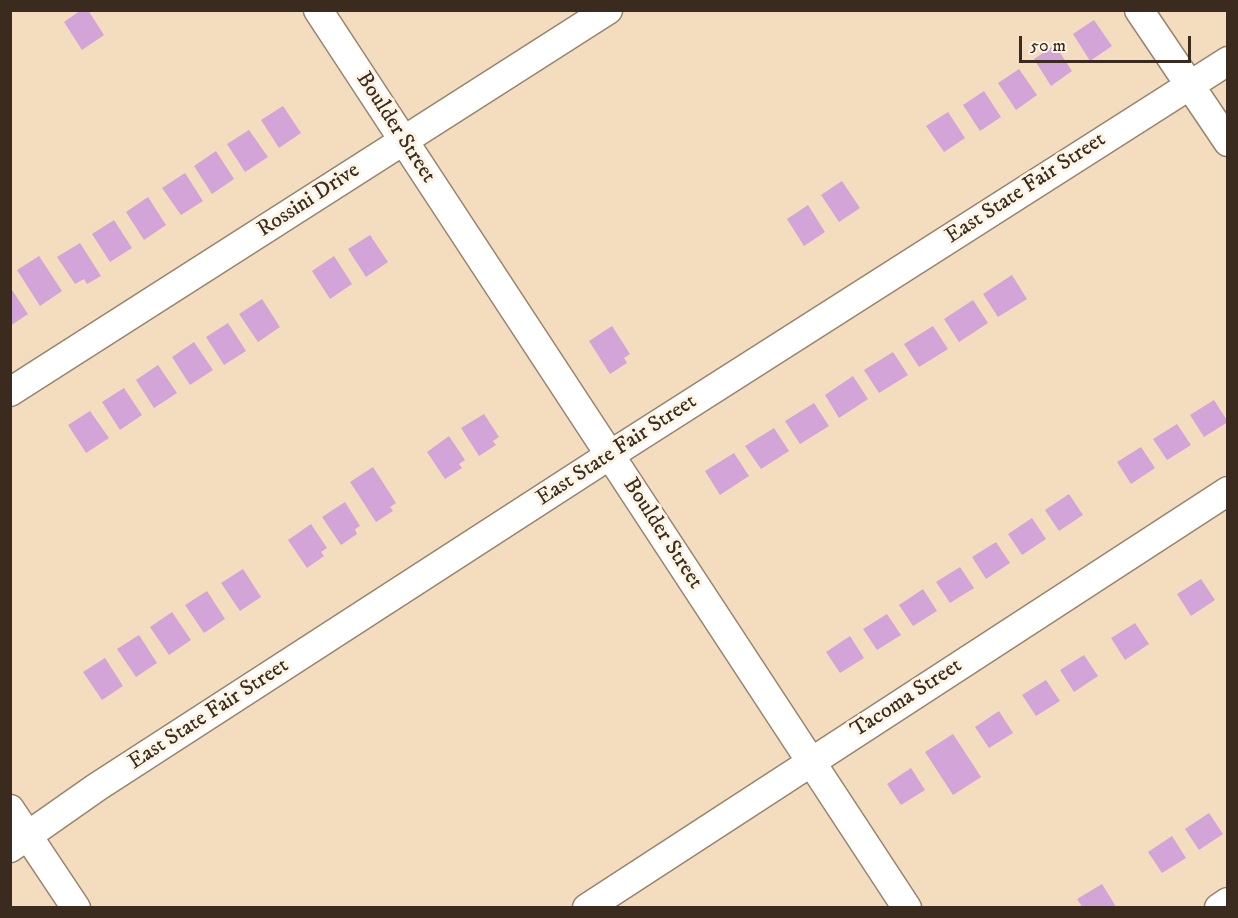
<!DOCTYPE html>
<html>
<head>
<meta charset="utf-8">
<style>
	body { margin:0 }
	#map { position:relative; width:1238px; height:918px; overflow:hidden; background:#f4ddbe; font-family:"IM FELL DW Pica",serif }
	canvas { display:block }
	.frame { position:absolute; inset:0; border:12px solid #3b2a1e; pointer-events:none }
	.scale { position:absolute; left:1019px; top:36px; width:172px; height:27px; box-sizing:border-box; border:3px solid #3b2a1e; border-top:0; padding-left:8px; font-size:18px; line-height:21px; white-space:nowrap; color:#3b2a1e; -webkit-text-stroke:4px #fcf5e5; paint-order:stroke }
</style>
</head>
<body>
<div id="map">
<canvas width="1238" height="918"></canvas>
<div class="frame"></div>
<div class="scale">50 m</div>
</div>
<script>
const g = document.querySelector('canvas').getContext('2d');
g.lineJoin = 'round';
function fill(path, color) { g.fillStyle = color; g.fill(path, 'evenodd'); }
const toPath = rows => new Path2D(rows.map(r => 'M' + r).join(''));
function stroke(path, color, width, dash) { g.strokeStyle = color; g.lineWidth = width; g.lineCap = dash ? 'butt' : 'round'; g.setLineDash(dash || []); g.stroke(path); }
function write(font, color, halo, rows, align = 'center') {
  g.font = font + ' "IM FELL DW Pica",serif'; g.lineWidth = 6; g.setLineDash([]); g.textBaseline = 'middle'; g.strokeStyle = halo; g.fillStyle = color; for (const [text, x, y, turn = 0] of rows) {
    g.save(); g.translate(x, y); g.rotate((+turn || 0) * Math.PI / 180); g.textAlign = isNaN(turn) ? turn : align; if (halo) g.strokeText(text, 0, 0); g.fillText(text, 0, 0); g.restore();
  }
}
fill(toPath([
	[81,10,88,10,104,35,82,50,64,22],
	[1094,20,1112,46,1090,61,1073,34],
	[1055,45,1072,71,1051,86,1034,59],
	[1019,69,1037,95,1016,110,998,83],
	[984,91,1001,117,980,131,963,105],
	[283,106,301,133,279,148,261,120],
	[948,112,965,138,944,152,926,126],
	[249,130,268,157,245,172,227,144],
	[216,151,234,179,212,194,194,166],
	[185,173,203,201,181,215,162,188],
	[842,181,860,208,839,222,821,195],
	[148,197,166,225,144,240,126,212],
	[808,205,825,232,804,246,787,219],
	[114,220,132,248,110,262,92,234],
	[370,235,388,262,366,277,348,249],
	[80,243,101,276,87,284,84,279,75,284,57,257],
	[39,256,62,291,40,306,17,270],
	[334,256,352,284,330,299,312,271],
	[1012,275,1027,299,998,317,983,294],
	[10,287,28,314,10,326],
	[262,299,280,327,258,342,239,314],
	[973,300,988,323,959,342,944,319],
	[228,323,246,351,224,365,206,337],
	[612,326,630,354,624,358,627,363,610,374,589,341],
	[933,326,948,349,919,367,904,344],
	[194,342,213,370,190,385,172,357],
	[893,352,908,375,879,393,864,370],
	[158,365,177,393,154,408,136,380],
	[853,376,868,399,839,418,825,395],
	[124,388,142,415,120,430,102,402],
	[1214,400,1228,422,1204,437,1190,415],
	[814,403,829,426,800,444,785,421],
	[90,411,109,438,86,453,68,425],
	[484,414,499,437,493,441,496,445,479,456,461,428],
	[1177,424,1191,445,1167,460,1153,439],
	[774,428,789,451,761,469,745,446],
	[449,436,465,460,459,464,462,468,445,479,427,452],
	[1141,447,1155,468,1131,484,1117,462],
	[734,453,749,476,720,495,705,471],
	[373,467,396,503,390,507,393,511,376,522,350,482],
	[1069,494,1083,515,1059,531,1045,510],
	[345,502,360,526,355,529,357,534,341,545,322,517],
	[1032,518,1046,539,1022,555,1008,534],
	[311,524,327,548,321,552,324,556,307,568,288,540],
	[996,542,1010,563,986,579,972,557],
	[960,567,974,588,950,603,936,582],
	[243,569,261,597,240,611,221,583],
	[1201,579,1215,600,1191,616,1177,594],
	[923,589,937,611,913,626,899,605],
	[207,591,225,619,204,633,185,605],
	[172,612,191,640,169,655,150,627],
	[887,614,901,635,877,650,863,629],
	[1135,623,1149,644,1125,660,1111,638],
	[139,635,157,663,136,677,117,649],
	[850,636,864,658,840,673,826,652],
	[1084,655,1098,676,1074,692,1060,670],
	[105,658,123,686,102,700,83,672],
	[1046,680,1060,701,1036,716,1022,695],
	[999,711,1013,733,989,748,975,727],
	[953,734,981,777,953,795,925,752],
	[911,768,925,790,901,805,887,784],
	[1209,813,1223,834,1199,850,1185,829],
	[1172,836,1186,858,1162,873,1148,852],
	[1102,884,1115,905,1111,908,1083,908,1077,899]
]), '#d2a4d8');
const minor = toPath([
	[318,10,907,908],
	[1139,10,1228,142],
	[10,392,608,10],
	[10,809,76,908],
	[10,848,97,787,610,455,1228,61],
	[587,908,1228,491],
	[1219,908,1228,902]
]);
stroke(minor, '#98846e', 31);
stroke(minor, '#fff', 28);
write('22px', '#3b2a1e', '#fcf5e5', [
	["Boulder Street",395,128,57],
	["East State Fair Street",1026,189,-33],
	["Rossini Drive",309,201,-33],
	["East State Fair Street",617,451,-33],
	["Boulder Street",662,534,57],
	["Tacoma Street",907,699,-33],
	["East State Fair Street",209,715,-33]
]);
</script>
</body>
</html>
